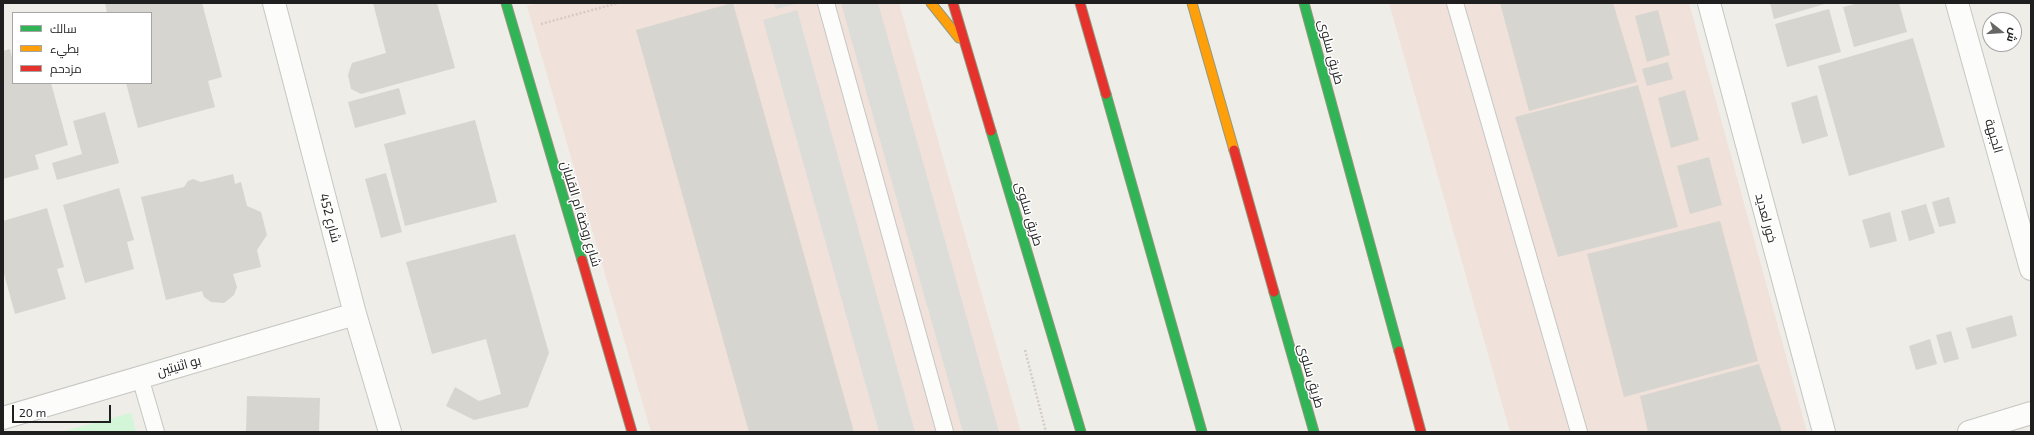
<!DOCTYPE html>
<html>
<head>
<meta charset="utf-8">
<style>
	body { margin:0 }
	#map { position:relative; width:2034px; height:435px; overflow:hidden; background:#eeede7; font-family:"Exo 2",Cairo,sans-serif }
	canvas { display:block }
	.frame { position:absolute; inset:0; border:4px solid #1f1f1f; pointer-events:none }
	.legend { position:absolute; left:12px; top:12px; width:140px; height:72px; box-sizing:border-box; background:#fff; border:1px solid #a5a5a5; margin:0; padding:5px 7px; list-style:none; font-size:12px; color:#1f1f1f }
	.legend li { display:flex; align-items:center; gap:8px; height:20px }
	.legend b { width:20px; border:1px solid #a5a5a5 }
	.north { position:absolute; left:1982px; top:12px; width:40px; height:40px; box-sizing:border-box; background:#fff; border:1px solid #a5a5a5; border-radius:50%; rotate:107deg; font-size:11px; font-weight:700; line-height:16px; text-align:center; color:#1f1f1f }
	.north::after { content:''; display:block; margin:auto; width:14px; height:18px; background:#676765; clip-path:polygon(50% 0,100% 100%,50% 72%,0 100%) }
	.scale { position:absolute; left:12px; top:405px; width:99px; height:18px; box-sizing:border-box; border:2px solid #1f1f1f; border-top:0; padding-left:5px; font-size:12px; line-height:14px; white-space:nowrap; color:#1f1f1f; -webkit-text-stroke:3px #fff; paint-order:stroke }
</style>
</head>
<body>
<div id="map">
<canvas width="2034" height="435"></canvas>
<div class="frame"></div>
<ul class="legend">
<li><b style="height:5px;background:#30b455"></b>سالك</li>
<li><b style="height:5px;background:#ff9f0a"></b>بطيء</li>
<li><b style="height:5px;background:#e5322d"></b>مزدحم</li>
</ul>
<div class="north">ش</div>
<div class="scale">20 m</div>
</div>
<script>
const g = document.querySelector('canvas').getContext('2d');
g.lineJoin = 'round';
function fill(path, color) { g.fillStyle = color; g.fill(path, 'evenodd'); }
const toPath = rows => new Path2D(rows.map(r => 'M' + r).join(''));
function stroke(path, color, width, dash) { g.strokeStyle = color; g.lineWidth = width; g.lineCap = dash ? 'butt' : 'round'; g.setLineDash(dash || []); g.stroke(path); }
function write(font, color, halo, rows, align = 'center') {
  g.font = font + ' "Exo 2",Cairo,sans-serif'; g.lineWidth = 3; g.setLineDash([]); g.textBaseline = 'middle'; g.strokeStyle = halo; g.fillStyle = color; for (const [text, x, y, turn = 0] of rows) {
    g.save(); g.translate(x, y); g.rotate((+turn || 0) * Math.PI / 180); g.textAlign = isNaN(turn) ? turn : align; if (halo) g.strokeText(text, 0, 0); g.fillText(text, 0, 0); g.restore();
  }
}
fill(toPath([
	[539,3,899,3,1021,432,651,432,527,6],
	[1389,3,1689,3,1807,432,1510,432]
]), '#f1e1db');
fill(toPath([
	[131,413,136,432,61,432]
]), '#d3f6d9');
fill(toPath([
	[774,3,799,3,776,9],
	[841,3,878,3,999,432,963,432],
	[797,10,915,432,879,432,763,20]
]), '#dcdcd9');
fill(toPath([
	[105,3,202,3,222,77,208,81,215,107,138,128,126,83,151,83,151,13,107,13],
	[373,3,437,3,455,68,361,94,351,89,348,75,352,63,386,53],
	[732,3,733,3,854,432,749,432,636,30],
	[1500,3,1613,3,1637,82,1529,111],
	[1770,3,1828,3,1774,19],
	[1859,3,1899,3,1907,32,1854,47,1843,7],
	[1829,9,1841,52,1787,67,1775,24],
	[1658,10,1670,55,1647,62,1635,16],
	[1913,38,1945,147,1849,176,1818,66],
	[10,49,13,62,13,83,51,83,68,145,35,155,39,169,3,179,3,51],
	[1668,62,1673,79,1647,86,1642,69],
	[1638,85,1678,227,1558,257,1515,117],
	[399,88,406,114,355,128,348,102],
	[1685,90,1699,140,1671,148,1658,98],
	[1817,95,1828,136,1802,144,1791,103],
	[105,112,119,163,57,180,52,163,82,154,73,121],
	[475,120,497,202,405,226,384,144],
	[1709,157,1722,205,1690,214,1677,166],
	[386,173,402,232,381,238,365,179],
	[233,174,235,184,241,182,247,206,261,212,267,235,257,250,261,267,233,274,237,287,234,295,224,303,211,302,204,297,202,291,166,300,141,197,184,187,188,181,193,179,201,182],
	[119,188,134,240,127,242,134,269,85,283,63,205],
	[1949,197,1956,223,1939,227,1932,202],
	[1926,204,1935,233,1909,241,1901,211],
	[47,208,64,267,57,269,66,299,15,314,3,270,3,221],
	[1890,212,1897,241,1870,248,1862,220],
	[1720,221,1758,361,1624,397,1587,254],
	[515,234,549,353,528,407,474,420,446,406,455,387,479,401,501,394,486,339,432,354,406,262],
	[2012,315,2017,336,1972,349,1966,328],
	[1951,331,1959,359,1944,363,1936,335],
	[1930,339,1937,364,1916,370,1909,346],
	[1759,364,1782,432,1648,432,1640,396],
	[247,396,320,398,319,432,246,432]
]), '#d7d5cf');
const lane = toPath([
	[826,3,945,432],
	[1455,3,1579,432],
	[140,377,156,432]
]);
const street = toPath([
	[274,3,355,314,390,432],
	[1709,3,1824,432],
	[1957,3,2031,269],
	[3,418,355,314],
	[1969,432,2031,413]
]);
const fast = toPath([
	[506,3,582,260],
	[1304,3,1399,351],
	[1106,94,1202,432],
	[991,131,1081,432],
	[1274,292,1314,432]
]);
const slow = toPath([
	[931,3,959,38],
	[1192,3,1234,150]
]);
const jam = toPath([
	[953,3,991,131],
	[1080,3,1106,94],
	[1234,150,1274,292],
	[582,260,632,432],
	[1399,351,1421,432]
]);
stroke(lane, '#c6c6c3', 18);
stroke(street, '#c6c6c3', 24);
stroke(fast, '#92987e', 11);
stroke(slow, '#92987e', 11);
stroke(jam, '#92987e', 11);
stroke(toPath([
	[541,24,618,3],
	[1025,350,1046,432]
]), '#d7cbc6', 2.5, [2, 2]);
stroke(lane, '#fcfcfb', 16);
stroke(street, '#fcfcfb', 22);
stroke(fast, '#30b455', 9);
stroke(slow, '#ff9f0a', 9);
stroke(jam, '#e5322d', 9);
write('13px', '#1f1f1f', '#fff', [
	["طريق سلوى",1331,52,75],
	["الجبهة",1994,136,74],
	["شارع روضة ام القلبان",581,214,73],
	["طريق سلوى",1029,214,73],
	["شارع 452",330,218,75],
	["خور لعديد",1766,218,75],
	["بو اثنيتين",179,366,-16],
	["طريق سلوى",1311,376,74]
]);
</script>
</body>
</html>
